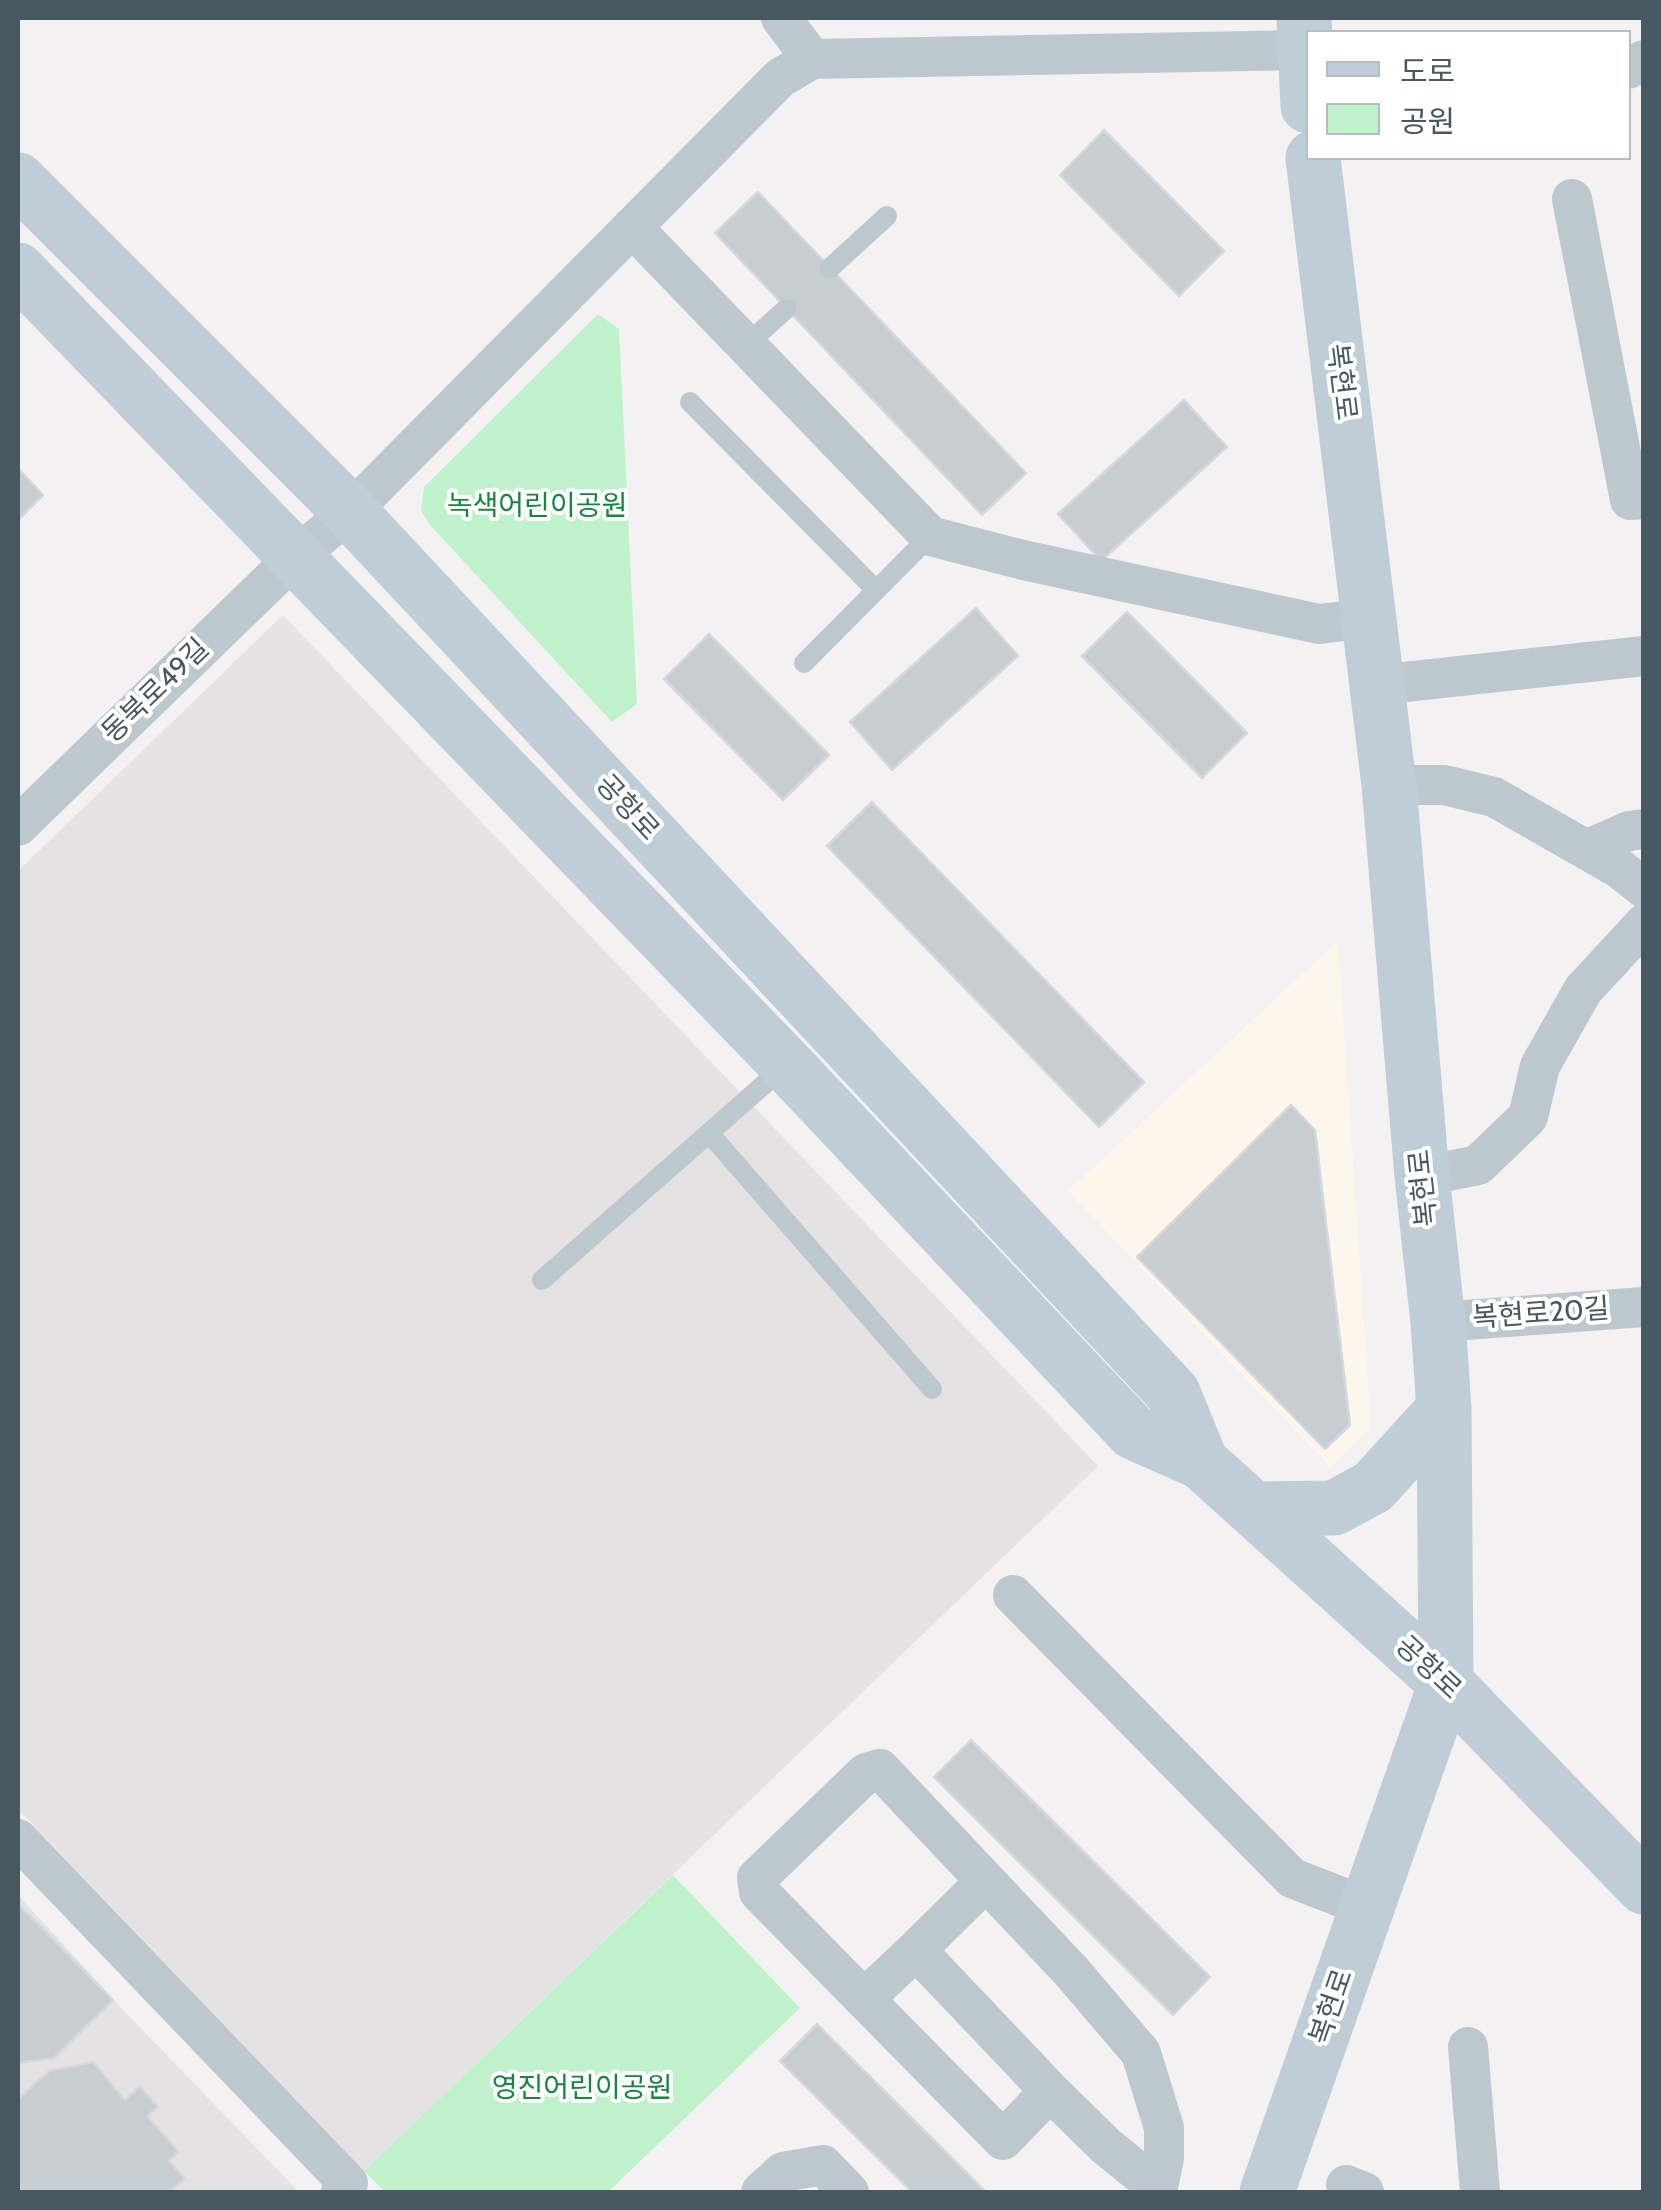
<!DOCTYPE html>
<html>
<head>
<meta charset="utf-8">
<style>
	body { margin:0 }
	#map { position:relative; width:1661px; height:2210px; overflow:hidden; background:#f4f1f2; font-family:Cabin,"Noto Sans KR",sans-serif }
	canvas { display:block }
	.frame { position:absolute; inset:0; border:20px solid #485860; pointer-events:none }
	.legend { position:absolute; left:1306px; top:30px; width:325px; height:130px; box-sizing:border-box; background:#fff; border:2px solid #b6bcbf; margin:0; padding:12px 18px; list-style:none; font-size:30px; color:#485860 }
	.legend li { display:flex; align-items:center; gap:20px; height:50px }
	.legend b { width:50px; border:2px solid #b6bcbf }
</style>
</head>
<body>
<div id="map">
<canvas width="1661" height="2210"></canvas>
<div class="frame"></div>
<ul class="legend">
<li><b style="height:12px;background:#becdd6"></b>도로</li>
<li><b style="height:28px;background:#bff2cb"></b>공원</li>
</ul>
</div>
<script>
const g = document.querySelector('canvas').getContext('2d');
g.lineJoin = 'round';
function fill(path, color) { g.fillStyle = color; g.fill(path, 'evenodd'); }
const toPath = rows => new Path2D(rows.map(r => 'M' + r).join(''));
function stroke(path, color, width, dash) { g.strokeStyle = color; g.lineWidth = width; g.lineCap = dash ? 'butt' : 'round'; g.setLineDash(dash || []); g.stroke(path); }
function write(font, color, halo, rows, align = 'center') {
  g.font = font + ' Cabin,"Noto Sans KR",sans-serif'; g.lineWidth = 8; g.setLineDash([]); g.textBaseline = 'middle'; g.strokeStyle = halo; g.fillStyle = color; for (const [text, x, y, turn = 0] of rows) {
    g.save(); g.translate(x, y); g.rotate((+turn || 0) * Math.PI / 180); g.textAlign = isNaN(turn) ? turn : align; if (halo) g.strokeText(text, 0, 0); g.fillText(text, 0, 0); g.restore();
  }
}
fill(toPath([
	[1338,941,1371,1428,1330,1467,1068,1191]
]), '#fdf6ec');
fill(toPath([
	[283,615,1098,1466,364,2171,18,1809,18,871],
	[18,1895,127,2014,299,2192,18,2192]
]), '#e5e2e4');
fill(toPath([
	[598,314,619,329,637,704,612,722,430,525,421,510,424,487],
	[673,1875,800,2008,608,2192,385,2192,364,2171]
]), '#bff2cb');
const building = toPath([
	[1104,130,1224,251,1179,296,1060,175,1104,130],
	[758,192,1026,473,982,515,715,233,758,192],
	[1184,400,1227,447,1101,561,1058,514,1184,400],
	[18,468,43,495,18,520,18,468],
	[976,608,1018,656,892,770,850,722,976,608],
	[1127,612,1247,733,1202,778,1082,656,1127,612],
	[709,634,829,755,783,800,664,679,709,634],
	[872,802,1144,1082,1099,1127,827,846,872,802],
	[1291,1105,1315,1130,1350,1425,1325,1449,1137,1257,1291,1105],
	[971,1740,1210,1977,1173,2015,934,1777,971,1740],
	[18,1904,113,2000,54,2058,18,2063,18,1904],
	[817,2024,986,2192,912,2192,780,2061,817,2024],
	[93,2062,125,2100,140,2086,158,2107,147,2116,179,2152,169,2161,185,2179,169,2192,18,2192,18,2099,49,2071,93,2062]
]);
fill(building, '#c8cdd1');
stroke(building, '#d5d9dd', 2.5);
stroke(toPath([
	[830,268,887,216],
	[746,345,786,309],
	[690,402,876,590],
	[804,663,930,536],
	[709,1133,932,1389],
	[542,1280,785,1066]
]), '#bcc8ce', 20);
stroke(toPath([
	[781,18,812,59],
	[1628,69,1644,60],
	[1572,199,1630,500,1644,499],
	[632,227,930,536,1023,560,1319,624,1370,618],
	[1377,685,1644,656],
	[1389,785,1444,785,1494,797,1620,869,1644,888],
	[18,826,295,557,350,512,780,78,812,59,1304,50],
	[1588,849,1629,831,1644,829],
	[1422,1176,1478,1165,1528,1117,1540,1066,1583,990,1644,924],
	[1438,1322,1644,1307],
	[1013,1595,1292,1878,1367,1907],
	[18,1839,348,2183,341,2192],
	[916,1950,986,1881],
	[864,1999,916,1950,1050,2091,1003,2140,864,1999,759,1892,757,1878,866,1773,880,1769,1071,1971,1141,2053,1164,2128,1164,2158,1157,2192],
	[1468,2047,1480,2192],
	[1050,2091,1106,2146,1138,2172,1159,2183],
	[1346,2185,1364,2192],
	[761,2192,783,2172,823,2165,849,2192]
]), '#bcc8ce', 40);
stroke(toPath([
	[1304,18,1308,106],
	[18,180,350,512,1173,1393,1201,1462],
	[18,270,787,1065,1133,1432,1201,1462,1446,1683,1644,1887],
	[1254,1509,1334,1508,1373,1487,1444,1409],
	[1267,2192,1446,1683,1444,1409,1438,1322,1422,1176,1389,785,1313,158]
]), '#becdd6', 55);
write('28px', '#485860', '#fff', [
	["복현로",1341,382,83],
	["동북로49길",156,691,-44],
	["공항로",627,808,47],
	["복현로",1424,1188,-96],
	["복현로20길",1541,1314,-4],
	["공항로",1428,1668,43],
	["복현로",1332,2007,-71]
]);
write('28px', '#13883c', '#fff', [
	["녹색어린이공원",537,507],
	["영진어린이공원",582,2089]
]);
</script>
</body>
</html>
